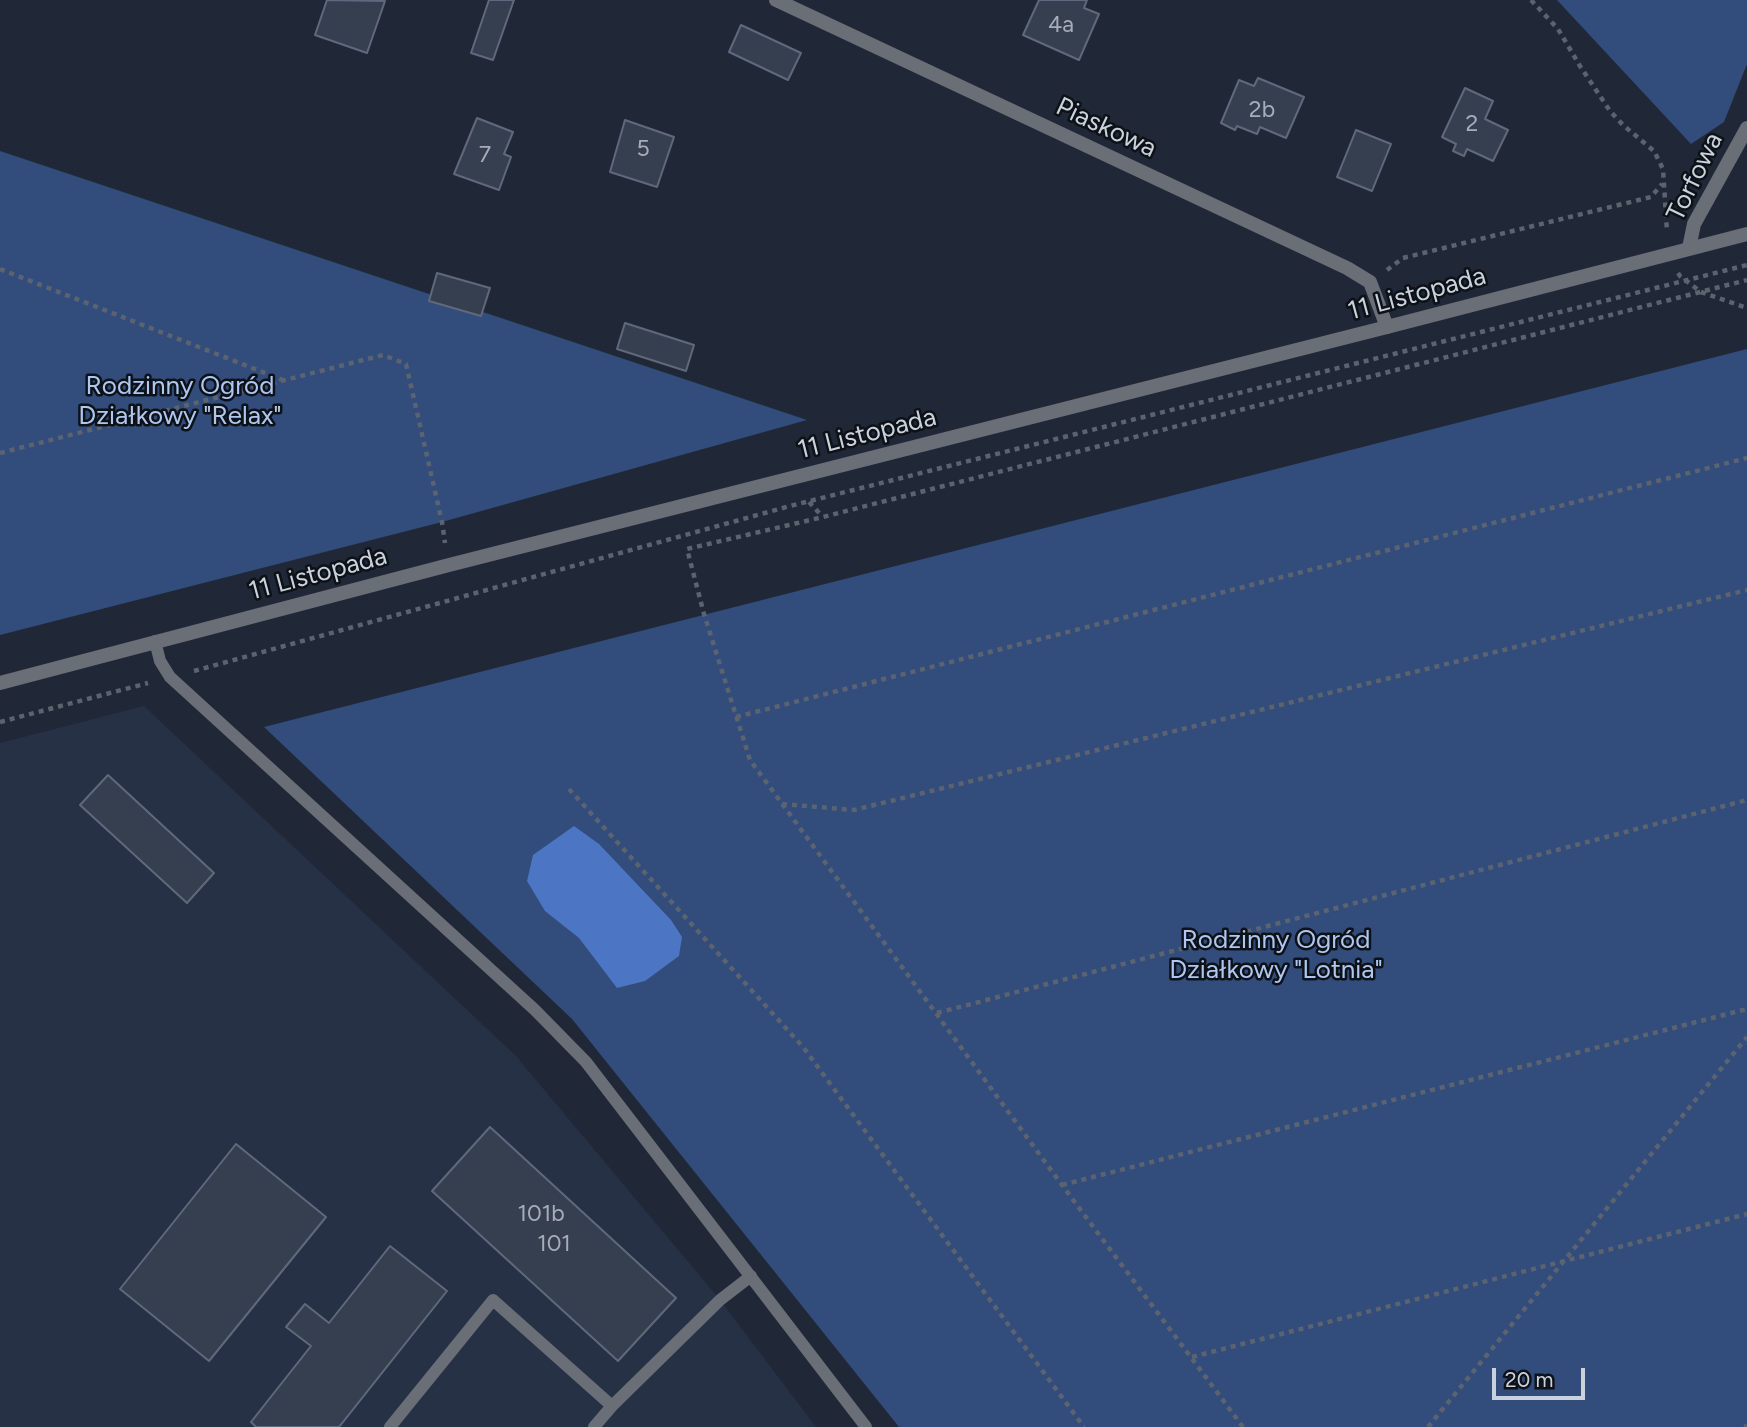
<!DOCTYPE html>
<html>
<head>
<meta charset="utf-8">
<style>
	body { margin:0 }
	#map { position:relative; width:1747px; height:1427px; overflow:hidden; background:#202837; font-family:Figtree,sans-serif }
	canvas { display:block }
	.scale { position:absolute; left:1492px; top:1368px; width:93px; height:32px; box-sizing:border-box; border:4px solid #ccd2dc; border-top:0; padding-left:9px; font-size:21px; line-height:24px; white-space:nowrap; color:#ccd2dc; -webkit-text-stroke:5px #0d1118; paint-order:stroke }
</style>
</head>
<body>
<div id="map">
<canvas width="1747" height="1427"></canvas>
<div class="scale">20 m</div>
</div>
<script>
const g = document.querySelector('canvas').getContext('2d');
g.lineJoin = 'round';
function fill(path, color) { g.fillStyle = color; g.fill(path, 'evenodd'); }
const toPath = rows => new Path2D(rows.map(r => 'M' + r).join(''));
function stroke(path, color, width, dash) { g.strokeStyle = color; g.lineWidth = width; g.lineCap = dash ? 'butt' : 'round'; g.setLineDash(dash || []); g.stroke(path); }
function write(font, color, halo, rows, align = 'center') {
  g.font = font + ' Figtree,sans-serif'; g.lineWidth = 5; g.setLineDash([]); g.textBaseline = 'middle'; g.strokeStyle = halo; g.fillStyle = color; for (const [text, x, y, turn = 0] of rows) {
    g.save(); g.translate(x, y); g.rotate((+turn || 0) * Math.PI / 180); g.textAlign = isNaN(turn) ? turn : align; if (halo) g.strokeText(text, 0, 0); g.fillText(text, 0, 0); g.restore();
  }
}
fill(toPath([
	[144,706,516,1056,720,1300,816,1427,0,1427,0,743]
]), '#263145');
fill(toPath([
	[1557,0,1747,0,1747,64,1724,122,1691,144],
	[0,151,807,420,442,522,0,635],
	[1747,349,1747,1427,899,1427,572,1019,264,727]
]), '#324c7b');
fill(toPath([
	[574,826,599,844,671,920,682,937,679,956,645,981,617,988,579,938,545,911,527,881,533,855]
]), '#4c76c3');
const building = toPath([
	[327,0,385,1,367,53,315,35,327,0],
	[489,0,514,0,493,60,471,53,489,0],
	[1039,0,1087,0,1084,8,1099,14,1079,60,1023,35,1039,0],
	[741,25,801,53,788,80,729,52,741,25],
	[1258,78,1304,97,1286,138,1260,127,1257,134,1237,126,1235,130,1221,123,1239,80,1254,86,1258,78],
	[1465,88,1493,101,1485,119,1508,130,1493,161,1467,149,1464,156,1453,151,1456,144,1442,137,1465,88],
	[477,118,513,132,504,154,511,157,499,190,454,174,477,118],
	[625,120,674,137,657,187,610,172,625,120],
	[1356,130,1391,144,1372,191,1337,177,1356,130],
	[437,273,490,288,481,316,429,301,437,273],
	[625,323,694,345,686,371,617,349,625,323],
	[108,775,214,873,187,903,80,805,108,775],
	[490,1127,676,1298,618,1361,432,1191,490,1127],
	[236,1144,326,1217,209,1361,120,1289,236,1144],
	[390,1246,447,1291,339,1427,256,1427,251,1422,311,1346,286,1327,305,1304,329,1323,390,1246]
]);
fill(building, '#363f4f');
stroke(building, '#60697b', 2);
stroke(toPath([
	[1531,0,1558,29,1580,66,1610,111,1623,125,1654,151,1663,169,1667,232],
	[0,269,283,380],
	[1387,270,1403,258,1651,197,1662,184],
	[1678,273,1680,276,1701,292,1747,308],
	[0,453,383,355,406,364,442,522,445,543],
	[809,502,822,516],
	[194,671,790,506,1747,265],
	[736,717,1747,458],
	[0,722,148,683],
	[569,789,803,1047,1084,1427],
	[782,804,854,810,1747,590],
	[937,1013,1747,800],
	[1062,1185,1747,1009],
	[1192,1357,1747,1214],
	[1243,1427,1062,1185,750,760,704,614,687,549,823,517,1747,280],
	[1428,1427,1747,1037],
	[1744,1427,1747,1426]
]), '#5c6370', 4.5, [5, 5]);
stroke(toPath([
	[155,641,160,661,170,677,535,1010,586,1062,866,1427],
	[390,1427,493,1300,612,1406],
	[594,1427,612,1406,720,1300,751,1276]
]), '#6a6e76', 12);
stroke(toPath([
	[776,0,1347,268,1370,282,1387,327],
	[1689,248,1694,224,1747,128]
]), '#6a6e76', 14);
stroke(toPath([
	[0,683,449,565,1387,327,1747,234]
]), '#6a6e76', 14);
write('23px', '#a6adb9', null, [
	["4a",1061,25],
	["2b",1262,110],
	["2",1472,124],
	["5",643,149],
	["7",485,155],
	["101b",541,1214],
	["101",554,1244]
]);
write('26px', '#ccd2dc', '#0d1118', [
	["Piaskowa",1106,128,25],
	["Torfowa",1695,177,-64],
	["11 Listopada",1417,294,-15],
	["11 Listopada",867,434,-14],
	["11 Listopada",318,574,-15]
]);
write('26px', '#afc6ef', '#0d1118', [
	["Rodzinny Ogród",180,386],
	["Działkowy \"Relax\"",180,416],
	["Rodzinny Ogród",1276,940],
	["Działkowy \"Lotnia\"",1276,970]
]);
</script>
</body>
</html>
